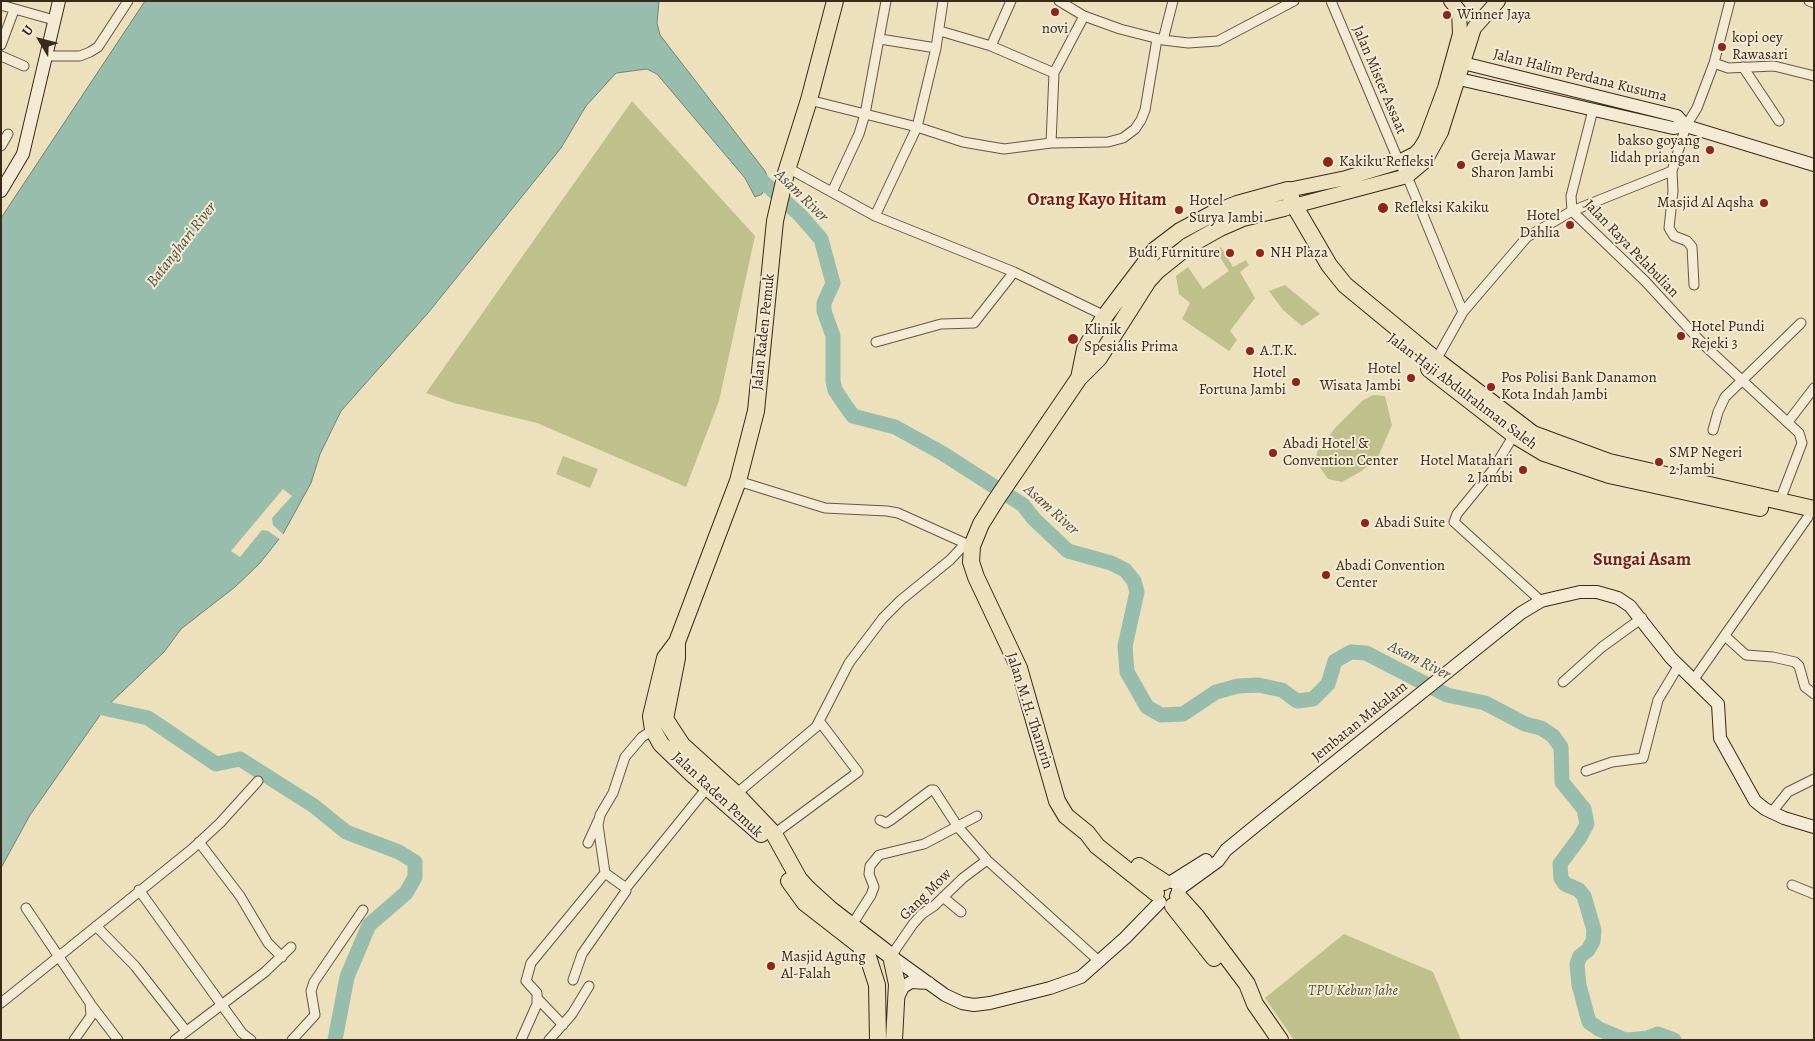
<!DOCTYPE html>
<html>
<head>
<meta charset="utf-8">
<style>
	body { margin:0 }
	#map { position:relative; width:1815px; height:1041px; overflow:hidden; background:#ece0bd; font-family:Alegreya,serif }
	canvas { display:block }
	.frame { position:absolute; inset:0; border:2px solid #39291b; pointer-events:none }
	.north { position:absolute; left:15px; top:15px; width:50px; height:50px; -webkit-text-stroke:4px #f3ebd4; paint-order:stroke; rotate:307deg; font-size:14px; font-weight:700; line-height:20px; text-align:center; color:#39291b }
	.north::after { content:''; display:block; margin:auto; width:18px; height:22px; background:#39291b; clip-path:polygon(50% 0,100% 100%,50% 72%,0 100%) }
</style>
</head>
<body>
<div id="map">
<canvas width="1815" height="1041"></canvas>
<div class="frame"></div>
<div class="north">U</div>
</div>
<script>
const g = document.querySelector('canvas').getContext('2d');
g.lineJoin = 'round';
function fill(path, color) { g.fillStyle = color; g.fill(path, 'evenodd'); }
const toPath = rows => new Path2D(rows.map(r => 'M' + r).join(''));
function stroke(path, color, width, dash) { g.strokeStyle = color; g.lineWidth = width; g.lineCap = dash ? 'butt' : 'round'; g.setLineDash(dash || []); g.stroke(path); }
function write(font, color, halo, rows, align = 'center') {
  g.font = font + ' Alegreya,serif'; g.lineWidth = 4; g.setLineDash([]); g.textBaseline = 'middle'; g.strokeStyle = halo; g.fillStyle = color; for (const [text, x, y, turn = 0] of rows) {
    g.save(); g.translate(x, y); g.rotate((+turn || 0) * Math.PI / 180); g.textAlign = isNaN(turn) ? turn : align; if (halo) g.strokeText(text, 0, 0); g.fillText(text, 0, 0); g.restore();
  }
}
fill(toPath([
	[632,101,755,236,719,401,686,487,537,423,454,403,426,393],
	[1221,247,1233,267,1246,260,1249,265,1240,272,1255,298,1230,331,1237,340,1229,351,1182,319,1190,303,1179,294,1176,276,1188,267,1203,289,1229,271,1215,250],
	[1285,285,1320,314,1302,326,1283,310,1269,291],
	[1373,395,1385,396,1392,425,1377,459,1360,472,1342,482,1328,479,1316,462,1317,452,1336,427,1362,401],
	[563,456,598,469,590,488,556,474],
	[1344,934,1433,972,1461,1040,1294,1040,1265,998]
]), '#bfc08c');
const water = toPath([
	[145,1,659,1,657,23,660,35,765,171,768,179,762,194,755,197,745,178,657,74,647,69,616,73,586,106,561,148,428,313,341,411,320,454,311,483,283,534,260,563,235,587,181,629,164,652,105,708,30,815,1,868,1,218,145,1]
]);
fill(water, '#99bdad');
stroke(water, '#738273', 1);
fill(toPath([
	[283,489,292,496,272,518,273,525,285,536,281,540,268,531,262,530,240,557,231,551]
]), '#ece0bd');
stroke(toPath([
	[752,172,800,215,821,239,833,283,824,303,824,311,833,336,833,381,835,390,845,405,853,416,895,427,942,453,1023,505,1034,519,1068,551,1111,563,1125,570,1134,581,1137,592,1125,646,1127,672,1147,707,1161,715,1183,714,1216,692,1238,686,1258,685,1282,690,1297,701,1313,699,1328,684,1335,661,1351,652,1366,653,1447,695,1485,703,1525,724,1541,728,1553,736,1561,747,1562,782,1584,809,1587,824,1580,837,1560,864,1561,878,1565,884,1579,890,1584,896,1594,930,1593,941,1588,950,1580,956,1577,964,1579,985,1589,1022,1599,1029,1625,1040],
	[85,704,148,718,216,764,240,759,314,806,346,832,399,852,415,862,415,877,406,893,369,925,347,977,335,1040],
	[1628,1040,1648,1038,1658,1034,1674,1040]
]), '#99bdad', 15);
const street = toPath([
	[1059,1,1084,16,1120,29,1163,40,1188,43,1218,41,1294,1],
	[1331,1,1399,162,1407,176,1463,312,1436,360],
	[1809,1,1814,3],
	[1,5,54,20],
	[940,31,991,46,1054,73],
	[880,39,936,48],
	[1163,40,1173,1],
	[1,45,14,10],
	[991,46,1011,1],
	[1,56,24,66],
	[47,56,80,56,90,52,98,47,128,1],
	[1714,63,1728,68,1774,66,1814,76],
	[1743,67,1779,121],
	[809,100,917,127,963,142,1004,149,1051,143,1108,142,1123,138,1135,129,1141,120,1145,110,1157,39],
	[1593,110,1571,196,1572,211,1645,281,1704,345,1799,433,1802,443,1779,503],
	[1051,143,1054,73,1084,16],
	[1,146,8,134],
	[788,168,875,216,1014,272,1105,316],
	[832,192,859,134,865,114,886,1],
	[875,216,917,127,936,48,943,1],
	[1694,285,1692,247,1687,241,1674,236,1669,228,1673,191,1672,171,1686,126,1697,108,1714,63,1730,1],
	[1463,312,1527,237,1572,211,1672,171],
	[876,342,941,324,974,323,1014,272],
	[1788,422,1814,388],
	[1713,430,1718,412,1725,397,1801,323],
	[1514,435,1492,471,1457,514,1454,522,1541,601],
	[738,481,825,508,887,511,898,513,969,545],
	[1725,636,1746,655,1773,657,1795,662,1799,666,1805,687,1814,694],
	[1694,679,1808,517],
	[1563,682,1602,647,1642,618],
	[1586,771,1612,762,1643,758,1658,700,1679,665],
	[736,794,816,727,849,663,883,618,901,600,950,560,965,544],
	[1772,812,1788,792,1814,779],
	[880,820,886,823,891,820,931,790,934,790,958,827,987,860,1100,962],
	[774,834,858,772,820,722],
	[199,842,240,896,268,943,282,957],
	[588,843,598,821],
	[605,873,626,888],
	[1792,885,1814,894],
	[139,890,242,1033,251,1040],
	[943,897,961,912],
	[26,908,90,1003,91,1016,74,1040],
	[96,926,135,966,186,1031],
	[850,928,871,895,874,887,869,874,870,866,879,855,924,844,977,816],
	[891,956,913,924,922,914,934,906,963,878,987,860],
	[573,980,582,954,626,891,626,888,707,788],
	[537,998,563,1025],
	[1,1003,192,849,220,823,258,781],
	[92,1006,118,1040],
	[175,1040,265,972,291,947],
	[292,1040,315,1015,311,991,314,982,363,910],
	[521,1040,537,1004,537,993,526,981,531,963,605,873,598,825,600,815,613,793,625,757,642,737,656,728],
	[549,1040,572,1014,589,986]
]);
const secondary = toPath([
	[1463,63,1677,116,1686,126],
	[1459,79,1673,128,1686,126,1814,165],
	[1,191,23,154,59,1],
	[1171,882,1206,860],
	[1178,890,1218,861,1226,850,1259,823,1521,613,1541,601,1580,592,1597,592,1618,598,1630,606,1671,658,1718,704,1720,738,1755,801,1765,809,1784,818,1814,827],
	[891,956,945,995,962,1003,974,1005,990,1003,1050,988,1081,977,1125,938,1160,902],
	[897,999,903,987,911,982,929,983]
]);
const primary = toPath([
	[1288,190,1346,178,1399,162,1415,154,1420,149,1426,139,1445,88,1460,34,1459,11,1451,1],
	[1286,208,1407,176,1425,161,1441,132,1474,28,1498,1]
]);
const highway = toPath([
	[835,1,809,100,786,173,775,221,756,411,738,481,677,642,677,658,665,719,682,745,736,794,774,834,799,879,808,889,830,909,891,956,897,984,894,1040],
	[1429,369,1514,435,1544,453,1609,475,1760,508],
	[1079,378,1085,349,1105,316,1155,250,1180,231,1212,214,1237,204,1288,190,1294,205,1329,265,1345,285,1436,360,1533,434,1609,462,1814,509],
	[677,642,665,658,651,716,653,730,661,744,692,774,761,834],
	[1139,866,1164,882],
	[789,881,805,903,859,945,868,957,877,985,878,1040],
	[1156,893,1097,846,1087,833,1066,816,1057,801,1019,668,976,577,971,562,972,546,981,524,996,500,1079,378,1099,358,1148,281,1157,271,1188,246,1220,228,1243,218,1284,208],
	[1178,896,1196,916,1247,984,1255,1004,1280,1040],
	[1173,906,1214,958]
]);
stroke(street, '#665744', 11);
stroke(secondary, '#39291b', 14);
stroke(primary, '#39291b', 16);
stroke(highway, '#39291b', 18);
stroke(street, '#f3ebd4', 9);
stroke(secondary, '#f3ebd4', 12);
stroke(primary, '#ece0bd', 14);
stroke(highway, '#ece0bd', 16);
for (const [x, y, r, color] of [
	[1055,12,5,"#8f2418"],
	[1447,15,5,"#8f2418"],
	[1722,47,5,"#8f2418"],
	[1710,150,5,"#8f2418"],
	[1328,162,6,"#8f2418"],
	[1461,165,5,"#8f2418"],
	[1764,203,5,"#8f2418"],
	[1383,208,6,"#8f2418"],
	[1179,210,5,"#8f2418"],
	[1570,225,5,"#8f2418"],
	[1230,253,5,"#8f2418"],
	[1260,253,5,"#8f2418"],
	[1681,336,5,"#8f2418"],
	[1073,339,6,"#8f2418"],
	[1250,351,5,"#8f2418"],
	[1411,378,5,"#8f2418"],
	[1296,382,5,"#8f2418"],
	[1491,387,5,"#8f2418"],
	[1273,453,5,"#8f2418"],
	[1659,462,5,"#8f2418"],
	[1523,470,5,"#8f2418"],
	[1365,523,5,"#8f2418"],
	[1326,575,5,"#8f2418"],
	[771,966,5,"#8f2418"]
]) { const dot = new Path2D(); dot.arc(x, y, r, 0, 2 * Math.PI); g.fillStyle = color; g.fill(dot); stroke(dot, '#f3ebd4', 2); }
write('15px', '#39291b', '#f3ebd4', [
	["Winner Jaya",1457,15],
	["novi",1055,29,"center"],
	["kopi oey",1732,38],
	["Rawasari",1732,55],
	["bakso goyang",1700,141,"right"],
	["lidah priangan",1700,158,"right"],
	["Gereja Mawar",1471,156],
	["Sharon Jambi",1471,173],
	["Kakiku Refleksi",1339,162],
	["Hotel",1189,201],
	["Surya Jambi",1189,218],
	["Masjid Al Aqsha",1754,203,"right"],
	["Refleksi Kakiku",1394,208],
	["Hotel",1560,216,"right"],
	["Dahlia",1560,233,"right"],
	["Budi Furniture",1220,253,"right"],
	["NH Plaza",1270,253],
	["Hotel Pundi",1691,327],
	["Rejeki 3",1691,344],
	["Klinik",1084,330],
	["Spesialis Prima",1084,347],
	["A.T.K.",1260,351],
	["Hotel",1401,369,"right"],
	["Wisata Jambi",1401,386,"right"],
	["Hotel",1286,373,"right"],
	["Fortuna Jambi",1286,390,"right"],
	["Pos Polisi Bank Danamon",1501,378],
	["Kota Indah Jambi",1501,395],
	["Abadi Hotel &",1283,444],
	["Convention Center",1283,461],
	["SMP Negeri",1669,453],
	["2 Jambi",1669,470],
	["Hotel Matahari",1513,461,"right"],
	["2 Jambi",1513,478,"right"],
	["Abadi Suite",1375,523],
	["Abadi Convention",1336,566],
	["Center",1336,583],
	["Masjid Agung",781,957],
	["Al-Falah",781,974]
], 'left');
write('15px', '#39291b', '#f3ebd4', [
	["Jalan Halim Perdana Kusuma",1580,76,14],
	["Jalan Mister Assaat",1379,80,67],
	["Jalan Raya Pelabulian",1631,249,46],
	["Jalan Raden Pemuk",764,332,-84],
	["Jalan Haji Abdulrahman Saleh",1462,392,37],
	["Jalan M.H. Thamrin",1029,711,72],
	["Jembatan Makalam",1360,722,-39],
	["Jalan Raden Pemuk",717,795,43],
	["Gang Mow",926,895,-45]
]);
write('italic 15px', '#5a4f37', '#f3ebd4', [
	["TPU Kebun Jahe",1353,991]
]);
write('italic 16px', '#514e40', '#f3ebd4', [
	["Asam River",801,196,44],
	["Batanghari River",182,245,-52],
	["Asam River",1051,510,42],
	["Asam River",1419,661,27]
]);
write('bold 18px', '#7a1f14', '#f3ebd4', [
	["Orang Kayo Hitam",1097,201],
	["Sungai Asam",1642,561]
]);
</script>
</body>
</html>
